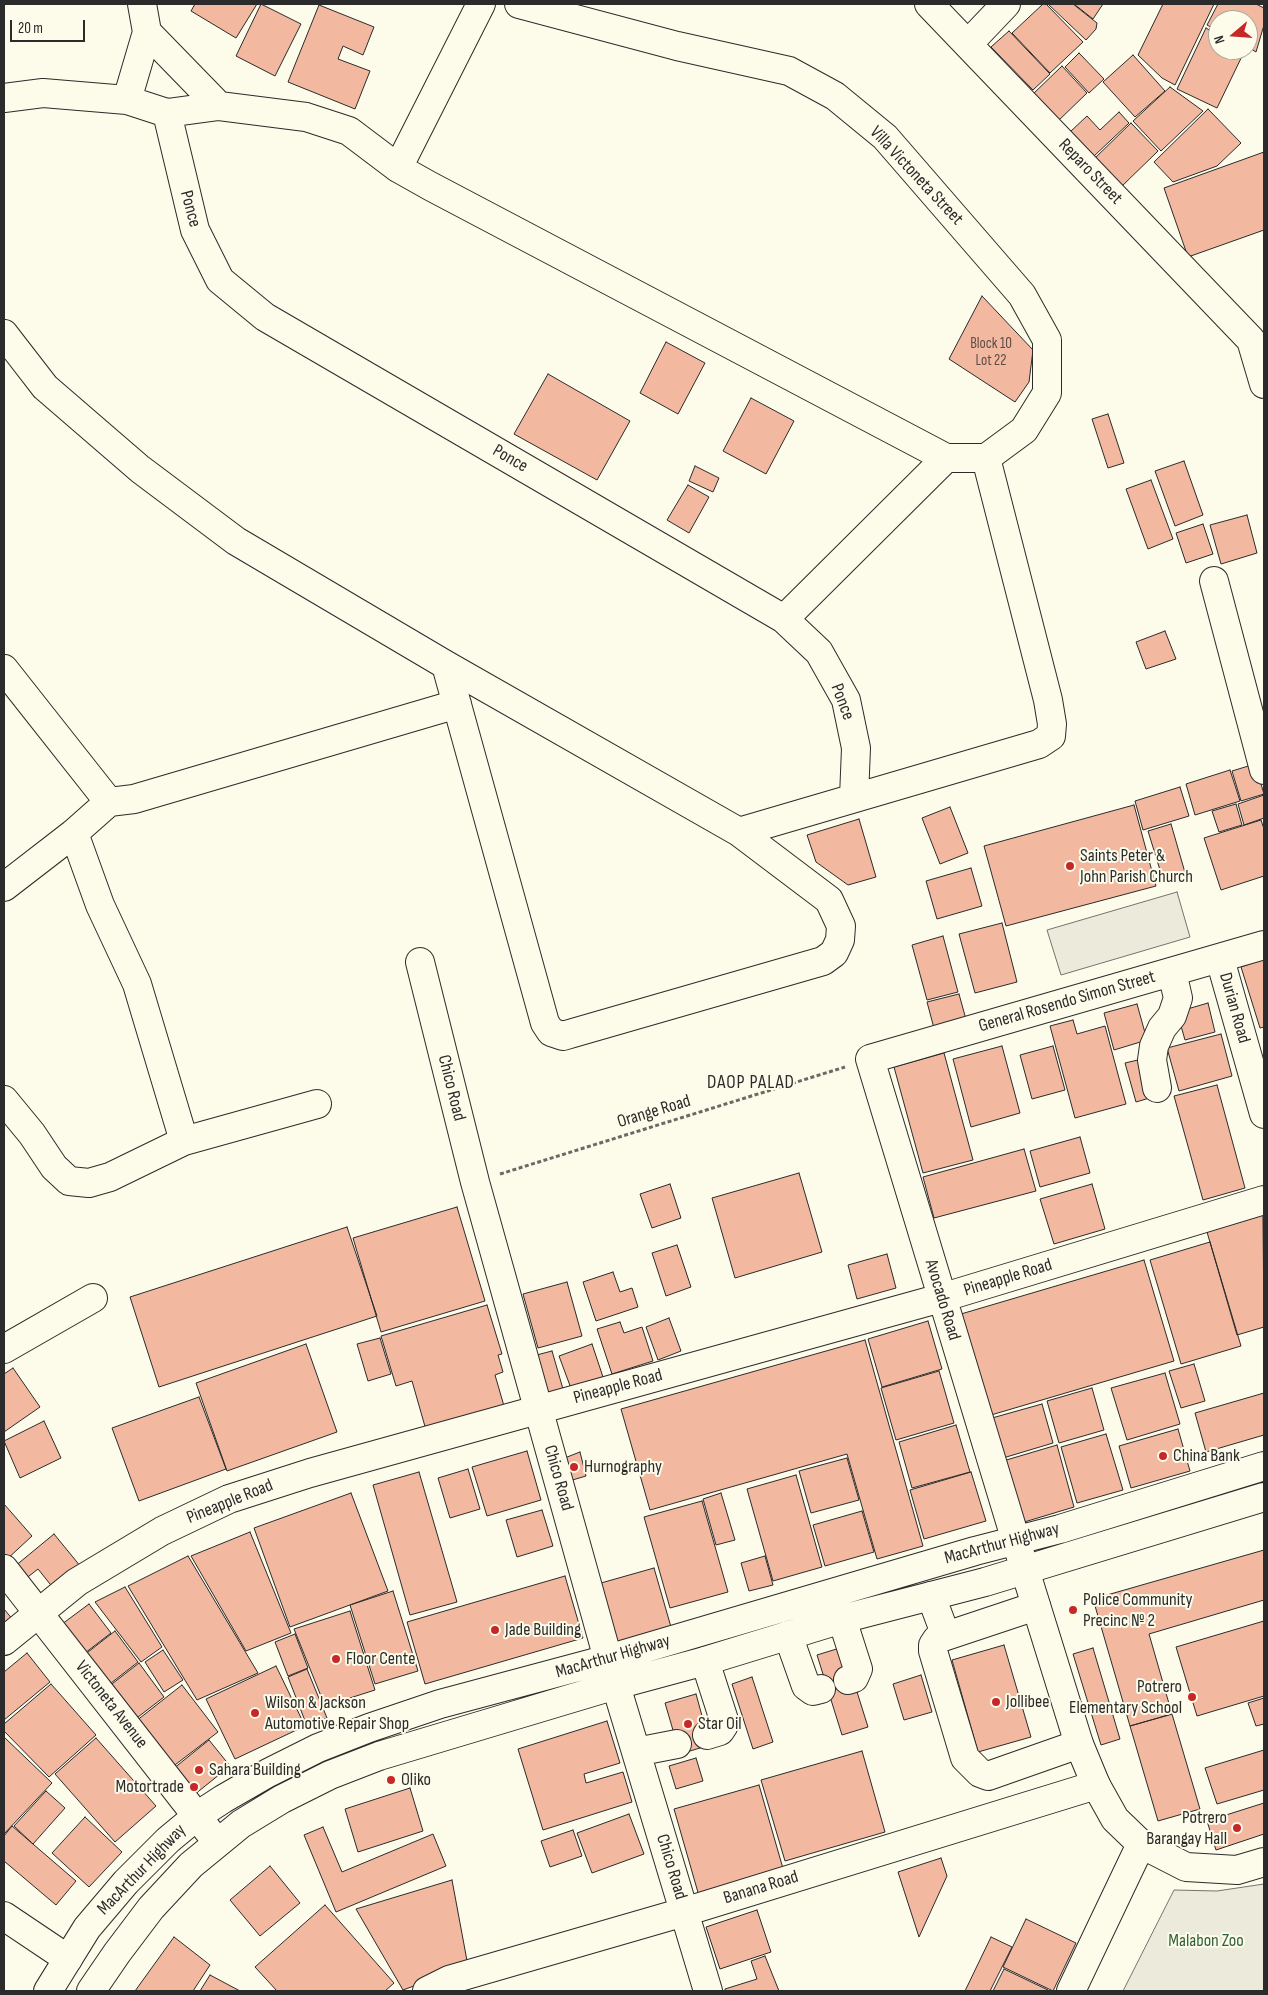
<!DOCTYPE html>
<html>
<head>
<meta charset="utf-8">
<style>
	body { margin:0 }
	#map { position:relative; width:1268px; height:1995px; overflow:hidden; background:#fdfbea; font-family:"Sofia Sans Condensed",sans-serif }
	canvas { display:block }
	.frame { position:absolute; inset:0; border:5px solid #2b2b2b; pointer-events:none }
	.north { position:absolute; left:1208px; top:10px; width:50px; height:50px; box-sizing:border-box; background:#fdfbea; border:1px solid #a9a89e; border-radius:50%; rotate:252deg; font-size:14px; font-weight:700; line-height:20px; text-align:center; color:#2b2b2b }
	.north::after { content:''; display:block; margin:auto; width:18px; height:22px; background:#c62828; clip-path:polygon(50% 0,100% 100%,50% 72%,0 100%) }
	.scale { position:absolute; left:10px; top:20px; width:75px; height:22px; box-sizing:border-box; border:2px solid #2b2b2b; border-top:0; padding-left:6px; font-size:15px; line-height:18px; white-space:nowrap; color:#2b2b2b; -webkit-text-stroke:4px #fdfbea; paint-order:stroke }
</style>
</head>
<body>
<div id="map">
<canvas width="1268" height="1995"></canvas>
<div class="frame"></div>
<div class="north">N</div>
<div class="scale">20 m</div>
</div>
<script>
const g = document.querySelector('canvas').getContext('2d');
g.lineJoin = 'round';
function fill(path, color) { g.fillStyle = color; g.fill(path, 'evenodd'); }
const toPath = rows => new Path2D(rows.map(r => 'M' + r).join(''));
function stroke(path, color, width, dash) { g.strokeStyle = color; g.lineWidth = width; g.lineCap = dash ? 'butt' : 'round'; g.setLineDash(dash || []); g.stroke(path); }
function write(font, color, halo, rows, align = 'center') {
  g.font = font + ' "Sofia Sans Condensed",sans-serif'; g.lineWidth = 4; g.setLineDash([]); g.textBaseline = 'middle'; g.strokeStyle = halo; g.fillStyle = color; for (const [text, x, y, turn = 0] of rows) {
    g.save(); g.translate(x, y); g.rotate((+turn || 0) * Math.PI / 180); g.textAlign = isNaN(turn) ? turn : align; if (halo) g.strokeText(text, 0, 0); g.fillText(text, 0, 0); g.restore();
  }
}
const green = toPath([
	[1264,1884,1264,1991,1123,1991,1174,1890,1217,1891,1264,1884]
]);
fill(green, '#ecebdb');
stroke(green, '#74746e', 1);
const parking = toPath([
	[1177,892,1190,937,1061,975,1047,930,1177,892]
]);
fill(parking, '#eceadb');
stroke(parking, '#74746e', 1);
const building = toPath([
	[195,4,257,4,236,38,191,11,195,4],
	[261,4,301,24,275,76,236,56,261,4],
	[1043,4,1046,4,1083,42,1050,73,1012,33,1043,4],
	[1048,4,1073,4,1097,23,1096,29,1086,40,1048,4],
	[1074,4,1103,4,1093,19,1074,4],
	[1163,4,1214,4,1175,85,1162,78,1138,55,1163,4],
	[1218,4,1256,4,1264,8,1264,25,1256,52,1248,47,1248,20,1218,20,1218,31,1207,25,1218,4],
	[319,5,374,27,363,55,343,46,338,59,370,71,355,109,288,82,319,5],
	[1206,28,1218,35,1218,50,1245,50,1217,108,1177,89,1206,28],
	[1009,31,1050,74,1033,90,991,47,1009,31],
	[1079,53,1104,79,1089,93,1065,67,1079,53],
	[1133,55,1165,91,1135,117,1103,82,1133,55],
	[1062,66,1087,93,1057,122,1032,95,1062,66],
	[1170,87,1203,111,1161,151,1133,121,1170,87],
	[1208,109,1241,143,1217,166,1173,182,1154,162,1208,109],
	[1119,112,1129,123,1093,157,1070,132,1087,116,1100,130,1119,112],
	[1131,123,1158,151,1120,188,1093,160,1131,123],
	[1264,152,1264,230,1188,257,1164,188,1264,152],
	[982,296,1033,350,1029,382,1015,402,949,359,982,296],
	[666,342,705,363,678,414,640,393,666,342],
	[548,374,630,421,597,480,514,434,548,374],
	[751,398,794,421,766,474,723,451,751,398],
	[1108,414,1124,463,1108,468,1092,419,1108,414],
	[1184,461,1203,515,1175,526,1155,471,1184,461],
	[695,466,719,478,713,492,689,481,695,466],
	[1151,480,1173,539,1148,549,1126,489,1151,480],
	[688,485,709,497,689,533,667,520,688,485],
	[1247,515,1257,553,1221,564,1210,525,1247,515],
	[1203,524,1213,554,1186,563,1176,533,1203,524],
	[1165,631,1176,659,1146,669,1136,642,1165,631],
	[1255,764,1264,794,1241,801,1232,771,1255,764],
	[1230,770,1240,801,1195,815,1186,784,1230,770],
	[1180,787,1189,816,1143,830,1135,801,1180,787],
	[1264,795,1264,818,1244,825,1238,804,1264,795],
	[1236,804,1242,825,1219,832,1212,811,1236,804],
	[1134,805,1156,886,1006,926,984,846,1134,805],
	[950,807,968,853,940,864,922,818,950,807],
	[859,819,876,877,848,885,816,862,807,835,859,819],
	[1261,820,1264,829,1264,876,1221,890,1204,838,1261,820],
	[1171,824,1186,876,1164,883,1148,831,1171,824],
	[971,868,982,906,937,919,926,881,971,868],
	[1002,923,1017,982,975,993,959,934,1002,923],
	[943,936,958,992,927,1000,912,945,943,936],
	[1264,959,1264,1027,1260,1028,1241,967,1264,959],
	[959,994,967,1023,935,1032,927,1002,959,994],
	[1208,1003,1215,1032,1185,1040,1177,1012,1208,1003],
	[1137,1004,1147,1040,1114,1050,1104,1013,1137,1004],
	[1073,1020,1077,1034,1105,1026,1126,1104,1075,1118,1050,1026,1073,1020],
	[1221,1034,1232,1076,1179,1091,1167,1048,1221,1034],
	[1002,1046,1020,1113,971,1127,953,1059,1002,1046],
	[1053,1046,1065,1090,1032,1099,1020,1055,1053,1046],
	[944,1053,973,1160,923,1173,894,1067,944,1053],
	[1142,1059,1153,1097,1136,1102,1125,1063,1142,1059],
	[1217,1085,1245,1188,1203,1200,1174,1096,1217,1085],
	[1080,1137,1090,1173,1040,1187,1030,1151,1080,1137],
	[1024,1149,1036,1191,934,1218,923,1177,1024,1149],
	[799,1173,822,1252,735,1278,712,1198,799,1173],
	[670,1184,681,1218,652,1228,640,1194,670,1184],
	[1092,1184,1105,1229,1054,1244,1040,1199,1092,1184],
	[457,1207,485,1301,381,1332,353,1238,457,1207],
	[1263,1215,1264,1327,1237,1335,1207,1232,1263,1215],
	[347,1227,377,1316,159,1387,130,1297,347,1227],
	[1210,1242,1241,1346,1181,1364,1150,1260,1210,1242],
	[677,1245,691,1287,666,1296,652,1253,677,1245],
	[887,1254,896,1288,857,1299,848,1265,887,1254],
	[1144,1260,1174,1361,991,1415,961,1314,1144,1260],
	[613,1272,620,1292,632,1288,638,1307,596,1321,583,1282,613,1272],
	[567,1282,582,1336,538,1348,523,1294,567,1282],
	[487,1305,502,1354,498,1355,503,1372,495,1375,504,1406,426,1430,412,1381,396,1386,381,1336,487,1305],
	[669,1318,681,1351,658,1360,646,1327,669,1318],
	[928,1321,942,1369,882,1387,868,1339,928,1321],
	[620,1322,624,1333,642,1327,653,1361,612,1374,597,1329,620,1322],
	[380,1338,391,1374,368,1381,357,1344,380,1338],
	[865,1340,923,1546,877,1559,847,1454,650,1510,621,1409,865,1340],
	[306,1344,337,1432,227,1471,196,1383,306,1344],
	[592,1344,604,1380,572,1391,559,1356,592,1344],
	[552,1351,565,1396,542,1402,529,1357,552,1351],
	[1194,1364,1205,1401,1181,1408,1169,1371,1194,1364],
	[13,1368,40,1407,4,1432,4,1374,13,1368],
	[939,1371,954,1423,896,1440,881,1388,939,1371],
	[1165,1373,1180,1424,1127,1440,1111,1388,1165,1373],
	[1092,1388,1104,1430,1059,1443,1047,1401,1092,1388],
	[1264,1393,1264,1435,1206,1452,1195,1413,1264,1393],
	[199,1397,226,1469,139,1501,112,1428,199,1397],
	[1042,1404,1053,1443,1003,1458,992,1418,1042,1404],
	[44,1421,61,1458,20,1478,4,1441,44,1421],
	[956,1425,970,1472,912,1488,899,1442,956,1425],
	[1178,1429,1190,1471,1131,1488,1119,1446,1178,1429],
	[1106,1434,1123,1490,1077,1503,1061,1447,1106,1434],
	[1057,1445,1074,1507,1021,1523,1003,1461,1057,1445],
	[527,1451,541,1500,487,1516,472,1467,527,1451],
	[580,1452,586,1476,569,1481,562,1459,580,1452],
	[847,1458,859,1500,811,1513,799,1471,847,1458],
	[468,1469,480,1509,450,1518,438,1478,468,1469],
	[419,1472,457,1602,410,1615,373,1485,419,1472],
	[971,1472,986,1521,924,1539,910,1490,971,1472],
	[796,1475,822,1567,773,1581,747,1489,796,1475],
	[351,1493,388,1591,290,1627,254,1528,351,1493],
	[721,1493,735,1540,716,1545,703,1499,721,1493],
	[702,1501,728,1592,670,1608,644,1517,702,1501],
	[4,1504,32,1536,5,1561,4,1560,4,1504],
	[542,1510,553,1546,517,1557,506,1520,542,1510],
	[862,1511,874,1552,825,1566,813,1525,862,1511],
	[250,1532,291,1633,246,1651,191,1556,250,1532],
	[54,1534,81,1567,54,1589,38,1569,24,1580,14,1567,54,1534],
	[1264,1550,1264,1600,1149,1634,1172,1714,1130,1726,1093,1599,1264,1550],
	[188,1556,258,1673,197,1700,128,1586,188,1556],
	[765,1556,773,1585,749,1591,741,1563,765,1556],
	[654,1568,671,1627,617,1643,601,1583,654,1568],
	[565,1576,583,1638,425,1684,407,1622,565,1576],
	[125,1587,162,1647,141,1662,95,1602,125,1587],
	[393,1591,418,1671,375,1684,350,1605,393,1591],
	[89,1604,111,1633,72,1663,50,1633,89,1604],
	[4,1609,14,1621,4,1630,4,1609],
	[350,1611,375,1690,325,1706,294,1629,350,1611],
	[1264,1621,1264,1696,1197,1716,1176,1647,1264,1621],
	[115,1631,138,1662,97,1694,74,1663,115,1631],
	[295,1634,308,1668,288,1676,275,1642,295,1634],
	[1004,1645,1031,1737,978,1752,952,1660,1004,1645],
	[843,1647,868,1727,842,1735,817,1655,843,1647],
	[1093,1648,1120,1739,1101,1745,1073,1654,1093,1648],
	[163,1650,183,1680,164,1692,145,1662,163,1650],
	[27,1653,50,1682,4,1720,4,1672,27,1653],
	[139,1663,164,1697,125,1727,99,1694,139,1663],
	[276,1666,305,1726,235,1759,206,1699,276,1666],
	[307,1669,327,1718,307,1726,288,1677,307,1669],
	[921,1675,932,1712,904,1720,893,1684,921,1675],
	[752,1677,773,1742,753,1749,732,1684,752,1677],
	[51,1684,96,1735,49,1777,4,1731,4,1724,51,1684],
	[182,1685,218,1732,167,1771,131,1725,182,1685],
	[696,1694,710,1745,680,1754,665,1703,696,1694],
	[1264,1698,1264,1724,1256,1726,1248,1703,1264,1698],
	[1172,1714,1200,1809,1158,1821,1130,1726,1172,1714],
	[607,1721,620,1763,584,1774,586,1783,623,1772,632,1802,543,1830,518,1749,607,1721],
	[4,1737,52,1783,4,1834,4,1737],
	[96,1738,156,1806,115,1842,55,1774,96,1738],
	[209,1740,230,1766,189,1799,168,1773,209,1740],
	[1264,1750,1264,1790,1217,1804,1205,1768,1264,1750],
	[862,1751,885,1832,785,1861,761,1780,862,1751],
	[696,1758,703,1781,676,1789,669,1766,696,1758],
	[759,1785,784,1872,699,1896,674,1809,759,1785],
	[410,1788,423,1831,358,1852,345,1809,410,1788],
	[46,1791,65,1808,33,1844,14,1826,46,1791],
	[1264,1803,1264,1834,1216,1850,1207,1821,1264,1803],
	[629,1814,644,1854,592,1873,577,1833,629,1814],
	[85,1817,122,1852,89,1887,52,1853,85,1817],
	[12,1826,76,1881,56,1905,4,1861,4,1836,12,1826],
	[323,1827,342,1872,433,1834,446,1866,336,1912,304,1835,323,1827],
	[573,1830,582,1856,550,1867,541,1841,573,1830],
	[941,1858,947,1876,919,1937,898,1872,941,1858],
	[270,1866,300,1903,260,1936,230,1900,270,1866],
	[452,1880,468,1966,403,1990,356,1909,452,1880],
	[325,1905,394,1983,385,1991,277,1991,255,1967,325,1905],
	[757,1910,771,1952,720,1969,706,1927,757,1910],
	[1026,1919,1076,1943,1053,1991,1003,1967,1026,1919],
	[174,1937,210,1965,193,1991,135,1991,174,1937],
	[991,1937,1012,1947,990,1991,965,1991,991,1937],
	[765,1956,779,1991,725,1991,725,1989,757,1979,751,1961,765,1956],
	[1004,1969,1048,1990,1048,1991,993,1991,1004,1969],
	[210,1975,240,1991,200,1991,210,1975]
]);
fill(building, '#f2b8a0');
stroke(building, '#2b2b2b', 1);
const minor = toPath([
	[519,4,677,46,789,71,835,96,885,137,1022,295,1047,340,1047,393,1024,430,986,458],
	[929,4,1251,340,1264,384],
	[147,32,219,106],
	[968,44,1006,4],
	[4,98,43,93,127,100,167,113,219,106,306,117,349,131,398,168,430,186,946,458,986,458],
	[127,100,147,32,142,4],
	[167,113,195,230,220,280,265,317,784,619,819,652,846,700,856,748,854,797],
	[398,168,481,4],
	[4,334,45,387,140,469,236,541,446,665,739,832,829,900,841,926,840,940,834,953,823,961,573,1033,563,1036,551,1032,545,1023,446,665],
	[1214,581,1264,770],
	[784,619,946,458],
	[4,669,109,802,74,833,4,887],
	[109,802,134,799,457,704],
	[739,832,1039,744,1051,736,1052,724,1048,700,986,458],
	[74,833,100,905,137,984,184,1141],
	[1220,959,1264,1114],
	[420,962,475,1182,608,1659,708,1991],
	[1157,1088,1152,1060,1154,1046,1162,1028,1172,1016,1178,998,1172,972],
	[4,1100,32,1134,54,1167,69,1181,89,1183,110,1177,184,1141,317,1104],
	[4,1349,93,1298],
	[1016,1541,870,1059,1264,945],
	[931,1596,946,1636],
	[1036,1606,937,1639,933,1645,933,1651,965,1758,980,1773,988,1776,1079,1744],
	[842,1619,858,1669,854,1678,848,1680],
	[788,1635,806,1686,813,1691,821,1689],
	[4,1641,77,1582,162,1531,229,1499,310,1473,941,1298,1264,1200],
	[705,1661,724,1720,724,1725,720,1731,707,1735],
	[636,1752,677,1744],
	[4,1916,68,1959],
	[427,1991,449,1980,684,1912,1096,1785]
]);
const major = toPath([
	[1016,1541,1079,1744,1096,1785,1115,1819,1141,1844,1186,1867,1237,1870,1264,1862],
	[4,1569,217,1842],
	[1071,1991,1141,1844]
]);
const highway = toPath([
	[48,1991,87,1928,126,1882,168,1840,197,1816,223,1799,268,1773,318,1748,369,1728,440,1704,608,1659,975,1551,1060,1529,1264,1466],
	[91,1991,117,1953,151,1908,191,1865,241,1824,282,1799,330,1775,379,1756,616,1685,705,1661,842,1619,985,1582,1264,1497]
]);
stroke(minor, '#2b2b2b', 30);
stroke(major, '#2b2b2b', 30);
stroke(highway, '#2b2b2b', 30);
stroke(toPath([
	[500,1174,845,1067]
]), '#6a6964', 3, [4, 2.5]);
stroke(minor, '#fdfbea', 28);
stroke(major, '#fdfbea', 28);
stroke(highway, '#fdfbea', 28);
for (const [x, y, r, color] of [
	[1070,866,5,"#c62828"],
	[1163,1456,5,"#c62828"],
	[574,1467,5,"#c62828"],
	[1073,1610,5,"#c62828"],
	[495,1630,5,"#c62828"],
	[336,1659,5,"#c62828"],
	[1192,1697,5,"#c62828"],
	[996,1702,5,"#c62828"],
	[255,1713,5,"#c62828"],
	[688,1724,5,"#c62828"],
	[199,1770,5,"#c62828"],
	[391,1780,5,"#c62828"],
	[194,1787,5,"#c62828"],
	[1237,1828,5,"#c62828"]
]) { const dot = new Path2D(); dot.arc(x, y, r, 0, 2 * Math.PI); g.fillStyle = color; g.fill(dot); stroke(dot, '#fdfbea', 2); }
write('15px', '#5d4e48', null, [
	["Block 10",991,344],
	["Lot 22",991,361]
]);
write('18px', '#2b2b2b', '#fdfbea', [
	["Reparo Street",1090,172,46],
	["Villa Victoneta Street",916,176,47],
	["Ponce",190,209,75],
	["Ponce",510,459,30],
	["Ponce",842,702,69],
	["General Rosendo Simon Street",1067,1002,-16],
	["Durian Road",1234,1008,74],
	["Chico Road",451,1088,76],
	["Orange Road",654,1112,-17],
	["Pineapple Road",1008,1278,-17],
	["Avocado Road",942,1300,73],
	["Pineapple Road",618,1387,-15],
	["Chico Road",558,1478,74],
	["Pineapple Road",230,1502,-22],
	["MacArthur Highway",1002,1544,-15],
	["MacArthur Highway",613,1657,-16],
	["Victoneta Avenue",111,1705,52],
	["Chico Road",671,1867,73],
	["MacArthur Highway",142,1870,-46],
	["Banana Road",761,1888,-17]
]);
write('18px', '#2b2b2b', '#fdfbea', [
	["Saints Peter &",1080,856],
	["John Parish Church",1080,877],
	["China Bank",1173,1456],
	["Hurnography",584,1467],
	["Police Community",1083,1600],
	["Precinc № 2",1083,1621],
	["Jade Building",505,1630],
	["Floor Cente",346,1659],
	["Potrero",1182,1687,"right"],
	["Elementary School",1182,1708,"right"],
	["Jollibee",1006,1702],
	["Wilson & Jackson",265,1703],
	["Automotive Repair Shop",265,1724],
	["Star Oil",698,1724],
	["Sahara Building",209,1770],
	["Oliko",401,1780],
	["Motortrade",184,1787,"right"],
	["Potrero",1227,1818,"right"],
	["Barangay Hall",1227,1839,"right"]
], 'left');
write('18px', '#34623c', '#fdfbea', [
	["Malabon Zoo",1206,1941]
]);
g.letterSpacing = '1px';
write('19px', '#2b2b2b', '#fdfbea', [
	["DAOP PALAD",751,1083]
]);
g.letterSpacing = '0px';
</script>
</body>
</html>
